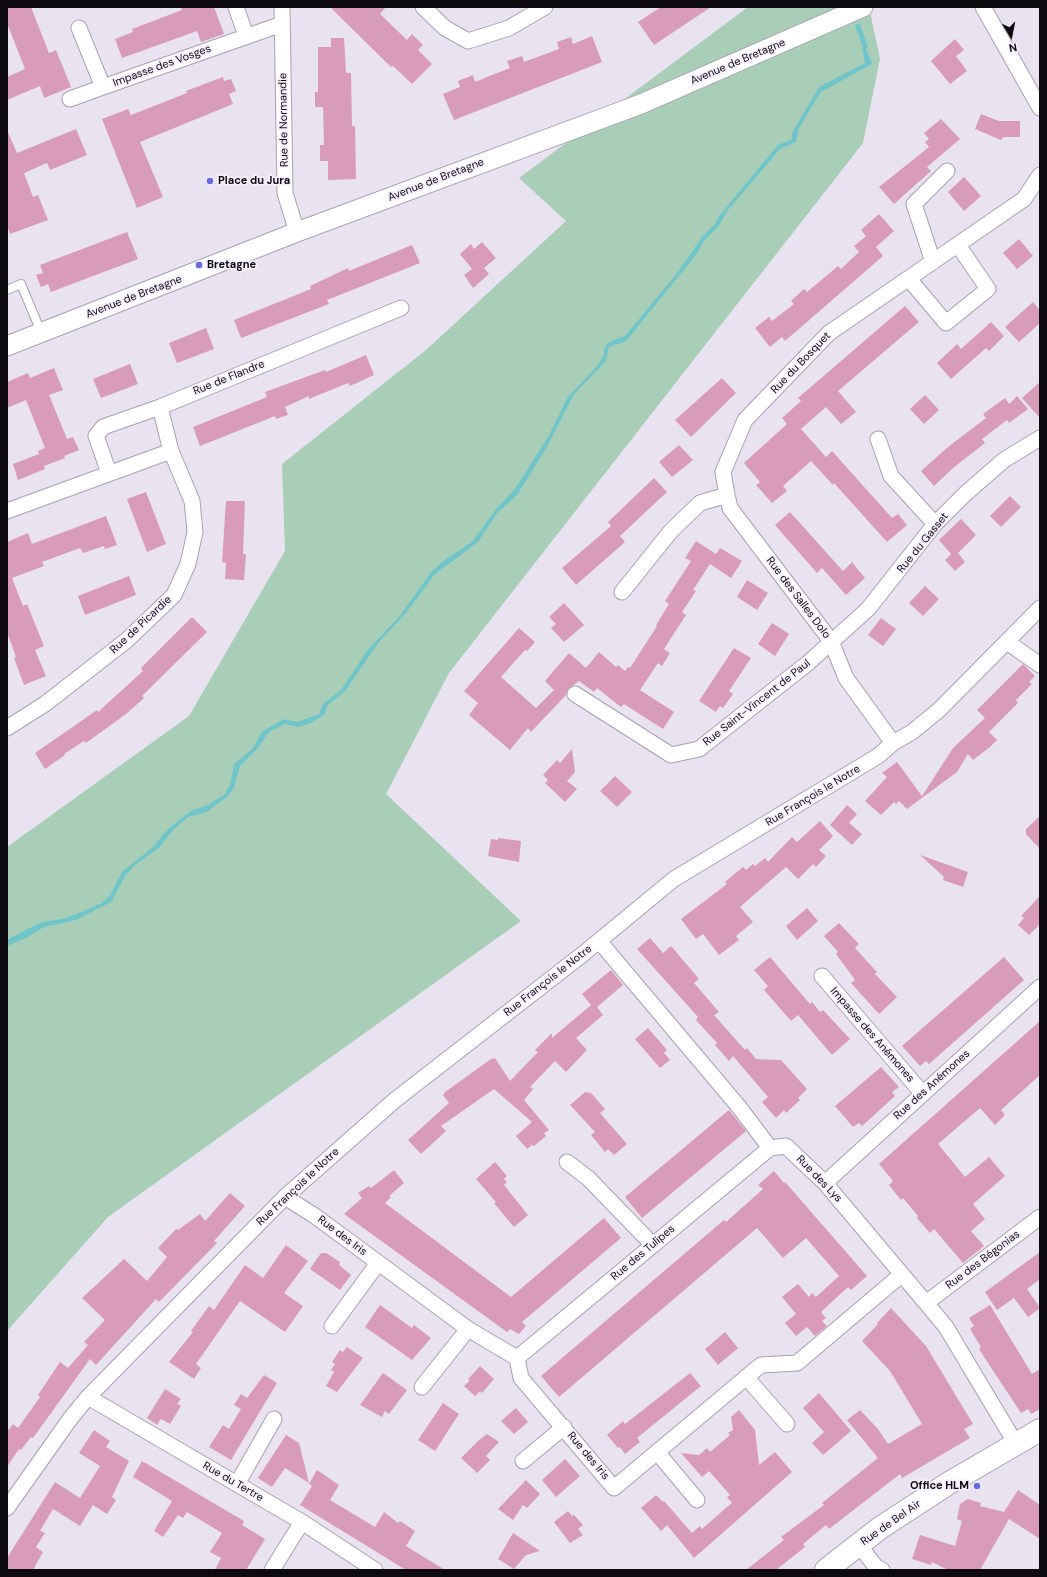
<!DOCTYPE html>
<html>
<head>
<meta charset="utf-8">
<style>
	body { margin:0 }
	#map { position:relative; width:1047px; height:1577px; overflow:hidden; background:#e9e2f1; font-family:"DM Sans",sans-serif }
	canvas { display:block }
	.frame { position:absolute; inset:0; border:8px solid #0d0b10; pointer-events:none }
	.north { position:absolute; left:991px; top:16px; width:40px; height:40px; -webkit-text-stroke:3px #f6effe; paint-order:stroke; rotate:170deg; font-size:11px; font-weight:700; line-height:16px; text-align:center; color:#0d0b10 }
	.north::after { content:''; display:block; margin:auto; width:14px; height:18px; background:#0d0b10; clip-path:polygon(50% 0,100% 100%,50% 72%,0 100%) }
</style>
</head>
<body>
<div id="map">
<canvas width="1047" height="1577"></canvas>
<div class="frame"></div>
<div class="north">N</div>
</div>
<script>
const g = document.querySelector('canvas').getContext('2d');
g.lineJoin = 'round';
function fill(path, color) { g.fillStyle = color; g.fill(path, 'evenodd'); }
const toPath = rows => new Path2D(rows.map(r => 'M' + r).join(''));
function stroke(path, color, width, dash) { g.strokeStyle = color; g.lineWidth = width; g.lineCap = dash ? 'butt' : 'round'; g.setLineDash(dash || []); g.stroke(path); }
function write(font, color, halo, rows, align = 'center') {
  g.font = font + ' "DM Sans",sans-serif'; g.lineWidth = 3.5; g.setLineDash([]); g.textBaseline = 'middle'; g.strokeStyle = halo; g.fillStyle = color; for (const [text, x, y, turn = 0] of rows) {
    g.save(); g.translate(x, y); g.rotate((+turn || 0) * Math.PI / 180); g.textAlign = isNaN(turn) ? turn : align; if (halo) g.strokeText(text, 0, 0); g.fillText(text, 0, 0); g.restore();
  }
}
fill(toPath([
	[748,7,869,7,880,59,863,143,449,673,386,794,521,921,108,1217,7,1331,7,847,189,716,285,551,282,464,426,350,566,221,519,178]
]), '#a8ceb7');
fill(toPath([
	[865,46,872,64,821,92,799,128,796,142,780,149,728,210,718,227,704,241,696,255,626,341,609,347,606,361,574,394,547,447,517,495,498,512,478,542,435,574,406,613,379,642,345,691,327,706,325,714,311,723,298,727,285,724,269,732,258,748,240,766,234,788,228,796,207,812,188,817,173,830,159,848,135,865,125,876,112,901,107,904,76,920,44,927,26,938,7,946,7,940,39,923,67,918,102,903,110,895,122,872,153,847,168,829,191,811,208,805,225,794,230,785,234,764,253,748,263,731,284,719,298,722,319,714,323,704,341,690,367,651,399,617,432,571,446,559,472,542,497,508,515,489,548,437,568,397,598,365,604,355,604,349,609,342,625,336,678,272,702,237,714,225,719,216,778,145,792,139,792,133,819,87,865,63,862,47]
]), '#6fc5ca');
stroke(toPath([
	[858,26,865,46]
]), '#6fc5ca', 5);
fill(toPath([
	[7,7,31,7,49,53,56,50,71,87,44,98,40,86,7,100,7,77,25,69,7,23],
	[181,7,214,7,224,34,201,42,197,31,122,58,115,39,133,32,132,29,182,10],
	[330,7,386,7,380,14,407,40,412,34,423,45,418,50,432,64,412,84,393,66,391,67],
	[661,7,711,7,654,45,638,22],
	[592,36,602,62,454,120,443,94,460,87,458,81,473,75,475,82,492,75,510,68,507,61,522,56,524,62,559,49,557,42,571,37,573,44],
	[331,38,344,38,346,73,351,73,352,126,355,126,356,179,328,180,328,161,320,161,320,145,324,145,323,107,315,107,315,92,318,92,318,47,331,47],
	[955,39,964,50,956,56,967,71,950,84,931,61],
	[223,77,224,81,231,79,236,91,229,94,233,104,140,142,163,197,137,208,102,119,128,109,131,115,187,93,186,91],
	[981,114,999,121,1020,121,1020,137,1003,137,1001,140,975,129],
	[941,119,960,139,927,167,931,171,894,204,879,187,929,147,925,142,929,139,924,133],
	[76,129,87,155,50,170,47,163,24,173,33,197,38,195,48,220,10,234,7,225,7,130,17,153],
	[964,177,981,196,964,211,948,192],
	[879,214,894,231,876,247,883,256,785,341,782,337,770,347,755,328,769,317,772,321,794,304,791,301,804,289,807,292,838,266,841,269,859,252,854,246,866,236,861,230],
	[127,232,138,259,51,292,48,284,41,287,36,275,43,273,40,265],
	[1019,239,1033,256,1017,269,1003,253],
	[482,242,496,258,484,268,489,274,473,288,464,275,472,269,460,254,471,244,474,249],
	[412,245,420,263,327,300,329,304,241,338,234,320,311,289,310,286,348,268,349,271],
	[1033,302,1040,310,1040,323,1019,342,1005,327],
	[905,306,919,322,838,391,856,412,841,424,826,407,801,429,826,457,832,451,892,518,898,514,907,525,887,542,834,483,833,485,811,461,783,486,787,491,772,503,756,485,760,482,744,463,787,424,782,418,801,401,798,398],
	[991,322,1004,336,989,351,986,348,951,379,937,363,957,344,961,349],
	[206,328,214,349,177,363,169,343],
	[366,355,374,375,350,386,348,383,309,399,309,396,285,407,288,415,276,419,275,416,200,446,193,427,267,397,265,392,325,370,326,372],
	[130,364,138,384,101,398,93,379],
	[54,368,63,390,49,395,67,439,73,437,79,450,64,456,65,458,44,466,45,469,18,480,13,464,39,454,38,451,45,448,26,400,7,408,7,382,28,373,30,378],
	[722,378,736,393,691,437,675,420],
	[1040,382,1040,418,1022,398],
	[925,395,939,410,924,424,910,409],
	[1017,396,1028,409,1009,423,1007,420,982,439,985,443,953,468,934,486,921,471,948,447,986,418,983,414,1005,398,1009,404],
	[679,445,693,460,672,477,659,462],
	[654,478,667,492,620,536,625,542,576,585,562,568,611,526,608,522],
	[146,492,166,544,147,552,127,499],
	[1010,496,1021,507,1001,527,990,516],
	[226,501,245,501,243,554,246,554,244,580,225,579,226,563,222,562],
	[790,512,843,571,852,562,865,578,846,595,822,568,817,573,775,525],
	[106,516,117,545,105,549,104,546,83,553,80,548,42,562,44,566,12,578,23,606,27,604,44,646,35,650,46,676,24,685,14,658,16,657,7,632,7,542,28,533,32,544],
	[961,519,976,535,958,553,965,562,955,571,945,560,951,554,939,540],
	[696,541,716,554,720,548,742,561,731,578,710,564,693,590,696,591,682,612,686,615,664,649,670,653,662,666,658,663,640,690,674,712,663,729,624,704,621,707,597,688,594,692,579,681,568,689,566,695,531,732,528,728,510,750,469,715,478,703,464,691,519,628,535,642,527,651,525,650,501,677,536,708,554,690,545,681,569,653,586,668,599,652,616,667,618,665,625,671,628,667,630,668,657,626,656,625,669,604,665,601,691,561,685,558],
	[129,576,136,595,85,615,78,596],
	[747,580,768,593,757,610,737,597],
	[925,586,939,599,923,616,909,603],
	[564,603,584,625,564,642,551,628,556,624,549,617],
	[192,617,207,632,142,696,144,698,126,714,86,743,84,741,64,754,65,755,45,769,35,753,97,710,98,712,143,671,141,668],
	[881,618,896,629,883,646,868,635],
	[772,623,789,634,775,656,758,644],
	[734,648,751,658,729,691,733,694,723,708,720,706,716,712,699,701],
	[1023,664,1035,676,1029,682,1032,684,1016,700,1018,703,989,732,997,740,990,747,973,760,968,754,957,772,907,809,899,801,896,804,894,802,881,815,865,801,887,777,882,773,897,762,922,796,953,748,985,718,977,710],
	[572,749,575,772,567,781,577,789,565,802,545,783,548,780,543,775,557,760,560,763],
	[615,776,632,792,617,807,600,791],
	[847,805,857,814,849,823,862,834,852,845,830,825],
	[1040,816,1040,849,1026,834,1026,829],
	[820,821,833,836,819,850,826,856,816,867,813,864,798,879,786,867,740,907,753,922,736,936,739,940,719,955,703,934,696,939,681,919,727,884,725,882,743,867,746,870,753,864,755,866,765,858,768,862,792,837,797,842],
	[498,838,521,841,519,862,488,856,491,839,498,840],
	[920,855,968,872,963,887,943,880,944,877],
	[1040,896,1040,924,1029,935,1018,925,1024,918,1021,916],
	[807,908,818,921,797,940,786,926],
	[839,923,859,944,855,948,877,972,875,974,897,997,879,1014,851,983,855,980,836,954,838,952,824,936],
	[650,938,663,953,671,946,688,966,699,979,694,983,719,1012,714,1015,745,1050,747,1048,756,1059,781,1060,807,1089,798,1098,800,1100,786,1113,784,1110,776,1118,762,1102,768,1097,733,1056,729,1061,715,1045,717,1043,696,1020,698,1017,637,949],
	[770,957,810,1004,812,1002,820,1012,823,1010,850,1039,832,1055,798,1015,791,1021,764,990,768,986,754,970],
	[1004,957,1024,980,929,1064,926,1061,920,1066,902,1046],
	[611,970,623,985,597,1007,603,1015,576,1038,587,1050,566,1072,555,1061,530,1087,533,1089,524,1100,549,1130,544,1133,546,1136,534,1146,532,1145,527,1149,516,1136,532,1122,494,1089,441,1126,446,1131,421,1154,408,1140,449,1103,443,1095,445,1092,491,1059,495,1058,510,1081,538,1052,535,1050,552,1033,552,1038,591,1005,582,994],
	[1040,1021,1040,1075,1001,1110,1005,1115,995,1125,980,1108,938,1144,965,1177,989,1157,1005,1176,973,1204,985,1219,971,1231,984,1246,963,1263,934,1229,930,1233,917,1218,918,1216,903,1198,901,1200,889,1185,893,1181,879,1164],
	[648,1028,667,1050,664,1053,670,1060,660,1068,635,1039],
	[881,1067,899,1087,892,1092,895,1096,862,1126,859,1123,853,1127,835,1106],
	[585,1092,591,1093,605,1109,600,1113,627,1144,614,1155,608,1149,605,1152,591,1135,595,1132,570,1105],
	[729,1110,746,1131,642,1218,625,1197],
	[495,1162,507,1176,504,1179,507,1182,504,1185,528,1215,514,1227,494,1203,496,1202,476,1179],
	[394,1170,404,1183,389,1196,391,1197,385,1203,511,1297,604,1218,621,1238,522,1322,526,1326,519,1334,510,1329,507,1332,344,1214,362,1198,358,1193,369,1186,371,1188],
	[774,1171,784,1183,785,1182,867,1276,851,1290,848,1287,821,1312,826,1318,822,1321,827,1326,815,1336,807,1327,796,1336,785,1323,796,1314,782,1297,798,1284,809,1297,812,1293,816,1297,839,1276,806,1238,783,1258,757,1228,559,1397,541,1376,724,1220,726,1222,763,1189,758,1185],
	[230,1193,245,1206,214,1241,217,1243,159,1302,156,1299,96,1365,90,1359,33,1438,31,1437,21,1450,19,1449,7,1467,7,1432,13,1424,18,1428,40,1397,38,1395,60,1362,68,1368,88,1345,84,1342,105,1320,82,1298,124,1259,147,1281,167,1257,158,1248,176,1229,178,1230,200,1214,205,1221],
	[286,1245,308,1261,284,1293,303,1306,285,1332,240,1301,196,1364,201,1368,194,1379,169,1362,193,1332,191,1331,209,1306,214,1310,245,1265,263,1278],
	[1040,1252,1040,1279,1027,1289,1040,1308,1028,1317,1014,1298,997,1310,985,1292],
	[321,1253,326,1253,340,1262,339,1265,351,1275,340,1290,310,1269],
	[380,1305,412,1328,414,1325,431,1338,412,1360,365,1327],
	[990,1305,1032,1374,1040,1369,1040,1409,1031,1414,1028,1409,1021,1413,986,1360,979,1349,981,1347,970,1329,974,1326,969,1318],
	[891,1308,926,1346,973,1424,964,1429,970,1438,902,1478,900,1474,829,1529,826,1525,803,1544,805,1547,776,1570,746,1570,784,1540,781,1537,824,1505,822,1503,878,1458,847,1420,860,1410,878,1429,888,1444,922,1424,890,1371,862,1341,878,1324,877,1323],
	[725,1332,738,1348,718,1365,705,1349],
	[347,1347,363,1358,337,1392,326,1386,334,1372,331,1370,335,1364,332,1362,340,1350,343,1352],
	[480,1366,494,1379,482,1393,480,1391,475,1396,464,1386,470,1380,468,1379],
	[383,1373,407,1390,389,1414,385,1411,382,1417,360,1405],
	[690,1373,701,1386,637,1438,640,1442,625,1454,620,1447,618,1448,607,1435,623,1421,625,1424],
	[264,1375,277,1383,231,1460,209,1447,223,1425,229,1429,241,1409,234,1405,241,1394,247,1398],
	[165,1389,181,1399,177,1404,181,1406,170,1424,161,1419,157,1425,147,1418],
	[819,1393,851,1431,823,1455,812,1443,824,1432,803,1408],
	[443,1403,459,1414,435,1451,418,1440],
	[516,1408,528,1422,514,1434,501,1421],
	[739,1410,755,1430,759,1465,775,1452,792,1472,694,1558,667,1525,661,1531,641,1508,656,1495,663,1502,664,1501,692,1533,700,1526,702,1529,727,1507,732,1503,727,1497,730,1495,709,1471,702,1477,681,1453,699,1455,707,1448,710,1452,730,1435,728,1433,733,1430,731,1417],
	[94,1430,110,1441,106,1447,129,1461,112,1497,116,1500,107,1514,93,1505,80,1526,53,1509,40,1531,45,1533,36,1547,43,1552,33,1570,7,1570,7,1558,55,1482,80,1498,100,1466,79,1453],
	[487,1434,499,1442,486,1456,490,1460,477,1473,461,1458,479,1440],
	[286,1435,299,1443,309,1483,285,1468,272,1487,258,1478],
	[565,1459,580,1476,556,1497,542,1480],
	[142,1461,244,1521,242,1525,265,1539,246,1570,215,1570,221,1558,210,1552,222,1533,187,1512,183,1518,178,1515,163,1537,154,1531,172,1501,133,1477],
	[317,1470,339,1485,330,1500,375,1527,384,1512,398,1523,400,1521,415,1531,406,1546,445,1570,406,1570,300,1505,312,1486,309,1484],
	[526,1480,540,1494,527,1508,523,1505,513,1520,498,1509],
	[1018,1490,1040,1505,1040,1539,1009,1519,980,1570,948,1570,932,1562,931,1565,912,1559,920,1535,955,1546,962,1521,957,1519,960,1504,968,1499,981,1503,980,1506,1004,1512],
	[568,1511,572,1516,574,1515,583,1525,578,1529,583,1535,570,1543,554,1522],
	[513,1533,540,1551,526,1555,514,1569,498,1559]
]), '#d99bba');
const service = toPath([
	[7,290,21,284,41,332]
]);
const minor = toPath([
	[236,7,246,36],
	[282,7,285,193,297,232],
	[423,7,445,28,468,41,509,28,545,7],
	[983,7,1040,108],
	[79,28,103,87,282,24],
	[70,99,103,87],
	[933,262,914,204,947,171],
	[909,279,946,323,988,289,958,245],
	[878,439,891,476,935,524],
	[109,473,96,436,103,427,160,407,401,308],
	[727,495,730,508,831,641,846,678,893,743],
	[7,511,171,451],
	[622,592,671,531,700,503,727,495,723,472,745,420,829,333,1024,199,1040,175],
	[1007,642,1040,665],
	[575,694,671,755,699,749,808,663,868,609,935,524,965,494,1004,460,1040,438],
	[7,728,45,704,127,640,174,595,188,564,195,532,192,501,171,451,160,407],
	[599,941,739,1107,770,1148],
	[822,976,923,1094],
	[770,1148,786,1146,825,1183,926,1303,946,1327,1016,1444],
	[567,1162,588,1178,653,1245],
	[825,1183,1040,987],
	[285,1197,315,1216,468,1329,517,1358,521,1378,614,1488,761,1365,797,1363,901,1275],
	[926,1303,1040,1217],
	[332,1326,378,1263],
	[517,1358,770,1148],
	[746,1377,787,1424],
	[422,1387,468,1329],
	[88,1397,302,1522,375,1570],
	[657,1452,697,1500],
	[523,1461,564,1427],
	[237,1484,274,1419],
	[7,1508,70,1419,88,1397,285,1197,395,1100,583,954,674,879,878,756,893,743,912,732,939,710,1040,608],
	[859,1545,876,1567,882,1570],
	[272,1570,302,1522]
]);
const tertiary = toPath([
	[7,346,297,232,641,104,863,7]
]);
const secondary = toPath([
	[826,1570,880,1528,949,1483,1040,1430]
]);
stroke(service, '#a8a1af', 10);
stroke(minor, '#a8a1af', 17);
stroke(tertiary, '#a8a1af', 21);
stroke(secondary, '#a8a1af', 24);
stroke(service, '#fff', 8);
stroke(minor, '#fff', 15);
stroke(tertiary, '#fff', 19);
stroke(secondary, '#fff', 22);
for (const [x, y, r, color] of [
	[210,181,4,"#686ae3"],
	[199,265,4,"#686ae3"],
	[977,1486,4,"#686ae3"]
]) { const dot = new Path2D(); dot.arc(x, y, r, 0, 2 * Math.PI); g.fillStyle = color; g.fill(dot); stroke(dot, '#f6effe', 1.5); }
write('11px', '#0d0b10', '#f6effe', [
	["Avenue de Bretagne",738,62,-23],
	["Impasse des Vosges",162,66,-20],
	["Rue de Normandie",284,120,-91],
	["Avenue de Bretagne",436,180,-21],
	["Avenue de Bretagne",134,297,-21],
	["Rue du Bosquet",801,363,-46],
	["Rue de Flandre",229,378,-22],
	["Rue du Gasset",923,543,-51],
	["Rue des Salles Dolo",798,598,53],
	["Rue de Picardie",141,625,-43],
	["Rue Saint-Vincent de Paul",757,703,-38],
	["Rue François le Notre",813,796,-31],
	["Rue François le Notre",548,981,-38],
	["Impasse des Anémones",872,1035,49],
	["Rue des Anémones",932,1085,-42],
	["Rue des Lys",819,1179,46],
	["Rue François le Notre",298,1187,-43],
	["Rue des Iris",342,1236,37],
	["Rue des Tulipes",643,1253,-40],
	["Rue des Bégonias",983,1260,-37],
	["Rue des Iris",588,1456,50],
	["Rue du Tertre",233,1482,30],
	["Rue de Bel Air",891,1523,-35]
]);
write('bold 11px', '#0d0b10', '#f6effe', [
	["Place du Jura",218,181],
	["Bretagne",207,265],
	["Office HLM",969,1486,"right"]
], 'left');
</script>
</body>
</html>
